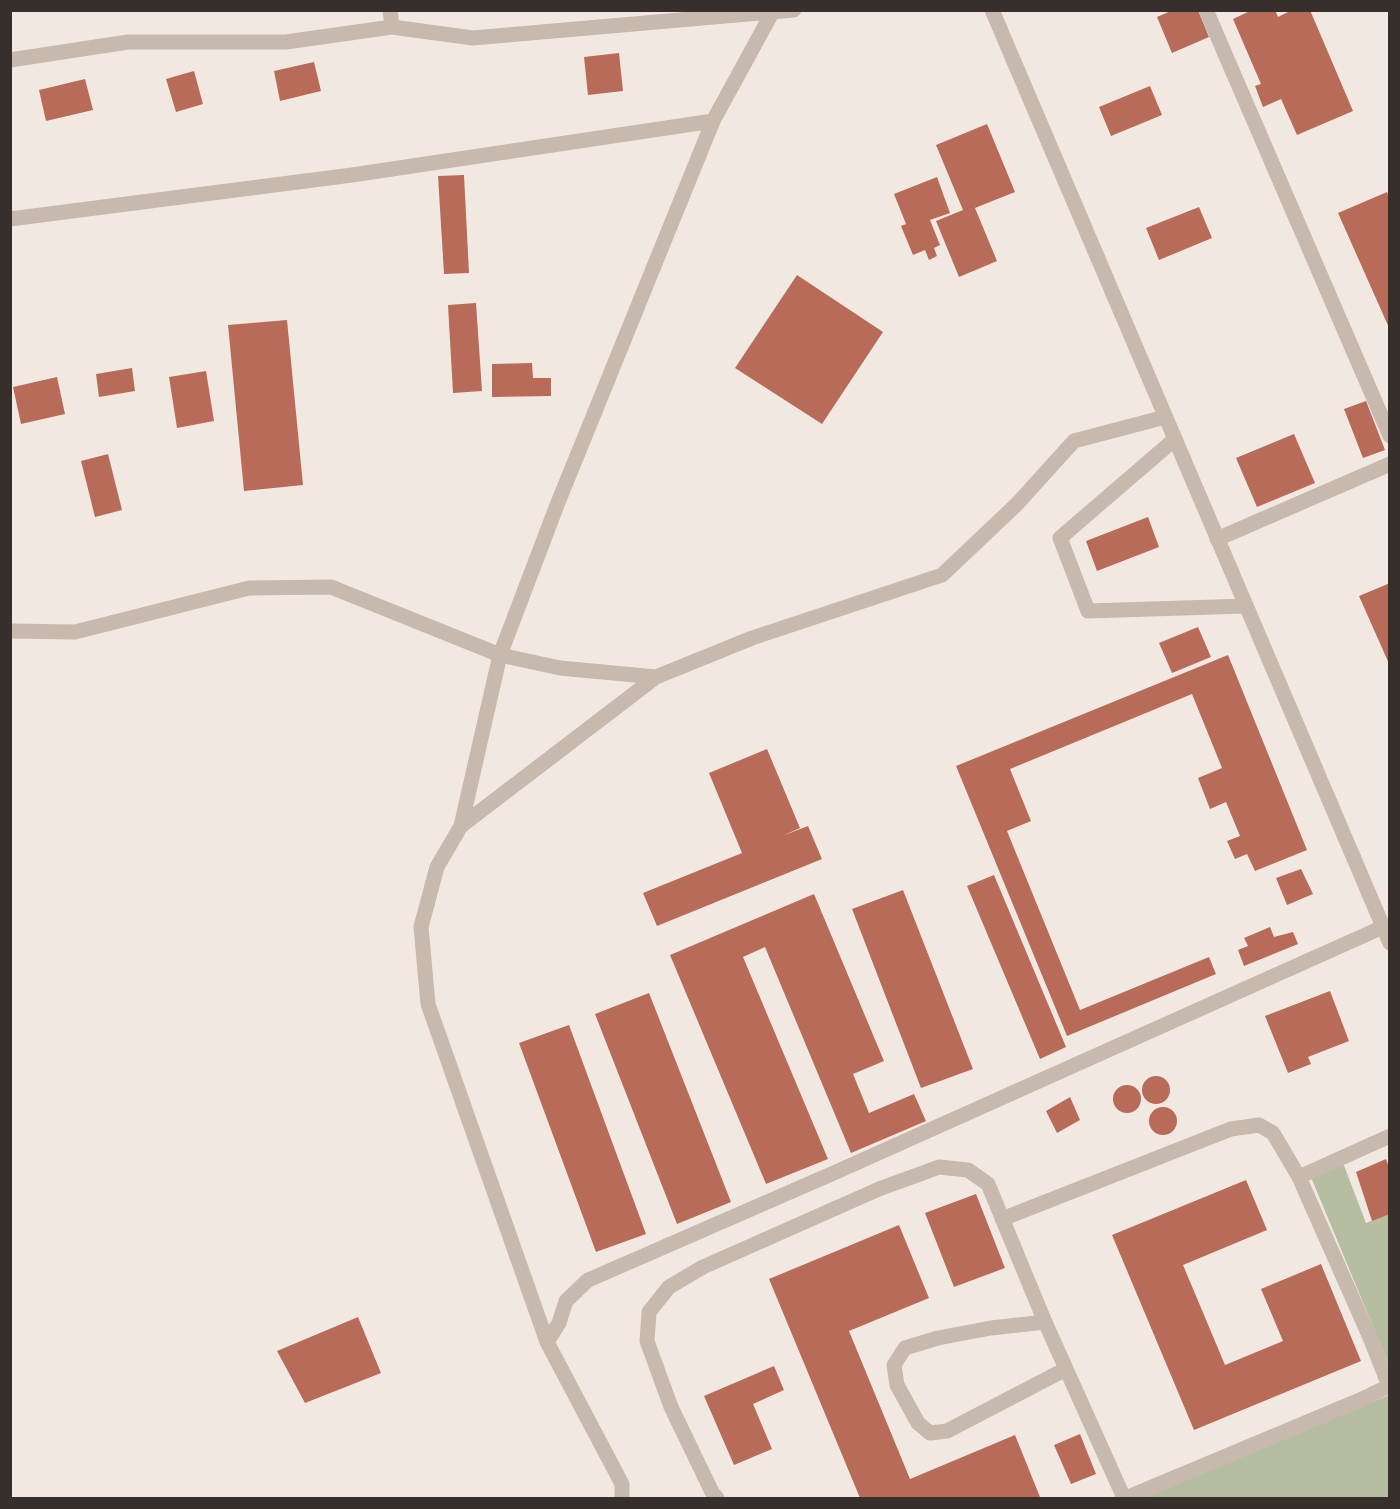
<!DOCTYPE html>
<html>
<head>
<meta charset="utf-8">
<style>
	body { margin:0 }
	#map { position:relative; width:1400px; height:1509px; overflow:hidden; background:#f1e9e1; font-family:"IBM Plex Sans",sans-serif }
	canvas { display:block }
	.frame { position:absolute; inset:0; border:12px solid #372f2b; pointer-events:none }
</style>
</head>
<body>
<div id="map">
<canvas width="1400" height="1509"></canvas>
<div class="frame"></div>
</div>
<script>
const g = document.querySelector('canvas').getContext('2d');
g.lineJoin = 'round';
function fill(path, color) { g.fillStyle = color; g.fill(path, 'evenodd'); }
const toPath = rows => new Path2D(rows.map(r => 'M' + r).join(''));
function stroke(path, color, width, dash) { g.strokeStyle = color; g.lineWidth = width; g.lineCap = dash ? 'butt' : 'round'; g.setLineDash(dash || []); g.stroke(path); }
fill(toPath([
	[1340,1155,1366,1223,1389,1214,1389,1365,1308,1170],
	[1389,1395,1389,1498,1140,1498]
]), '#b6bea2');
fill(toPath([
	[1173,10,1198,10,1209,37,1172,53,1157,17],
	[1252,10,1275,10,1278,17,1292,10,1310,10,1353,111,1297,135,1281,99,1263,107,1255,86,1261,84,1233,19],
	[619,53,623,91,588,95,584,57],
	[314,62,321,91,280,101,274,71],
	[194,71,203,104,176,112,166,79],
	[85,79,93,110,46,121,39,90],
	[1150,86,1162,115,1111,136,1099,107],
	[987,124,1015,192,975,208,997,261,959,277,936,221,963,210,936,145],
	[464,175,469,273,444,274,438,176],
	[937,177,950,213,930,220,940,245,934,248,937,256,929,260,925,250,913,255,901,226,906,224,894,194],
	[1387,192,1390,199,1390,330,1338,213],
	[1199,207,1212,238,1159,260,1146,228],
	[797,275,883,332,822,424,735,368],
	[476,303,482,391,453,393,448,305],
	[287,320,303,485,244,491,228,325],
	[532,363,533,378,551,378,551,396,492,397,492,364],
	[132,368,135,391,99,397,96,374],
	[206,371,214,421,177,428,169,377],
	[57,377,65,414,21,424,13,387],
	[1366,401,1385,450,1363,458,1344,409],
	[1294,434,1315,483,1257,507,1236,458],
	[108,454,122,510,95,517,81,461],
	[1148,517,1159,547,1097,571,1086,541],
	[1390,583,1390,666,1359,596],
	[1198,627,1211,657,1172,673,1159,643],
	[1228,655,1307,850,1255,871,1247,854,1235,859,1227,841,1240,836,1226,802,1210,809,1198,778,1222,768,1192,694,1010,769,1031,821,1007,831,1080,1010,1209,957,1216,974,1067,1036,956,766],
	[767,749,800,828,782,836,808,826,822,859,657,926,643,893,742,853,709,773],
	[1301,869,1313,894,1287,905,1276,878],
	[994,875,1066,1047,1040,1059,967,886],
	[903,890,973,1069,921,1088,852,909],
	[814,894,884,1061,853,1074,869,1113,914,1094,926,1121,851,1153,765,947,743,957,828,1159,766,1184,670,955],
	[1270,927,1274,937,1293,932,1298,944,1244,966,1238,950,1248,946,1244,938],
	[1330,991,1349,1041,1308,1057,1311,1064,1288,1073,1265,1016],
	[649,993,731,1202,677,1224,595,1014],
	[569,1025,646,1234,596,1252,519,1043],
	'1142 1090a14 14 0 1 1 28 0a14 14 0 1 1-28 0Z',
	'1113 1099a14 14 0 1 1 28 0a14 14 0 1 1-28 0Z',
	[1070,1097,1080,1120,1057,1133,1046,1111],
	'1149 1121a14 14 0 1 1 28 0a14 14 0 1 1-28 0Z',
	[1386,1159,1390,1170,1390,1214,1372,1221,1356,1172],
	[1246,1180,1267,1230,1183,1265,1225,1365,1283,1341,1261,1289,1321,1264,1361,1361,1194,1430,1112,1235],
	[976,1194,1005,1268,954,1287,925,1213],
	[899,1225,929,1298,849,1331,910,1479,1015,1435,1040,1497,1036,1498,860,1498,769,1279],
	[358,1317,381,1373,305,1403,277,1351],
	[774,1366,784,1390,753,1404,772,1449,734,1465,704,1396],
	[1080,1434,1096,1474,1071,1484,1054,1445]
]), '#b86b58');
stroke(toPath([
	[1175,439,1060,538,1088,611,1246,606],
	[1045,1322,991,1328,938,1338,905,1348,894,1365,897,1385,918,1423,930,1433,947,1431,1066,1369]
]), '#c8b9ae', 15);
stroke(toPath([
	[390,10,392,27],
	[1206,10,1390,436],
	[10,60,128,42,286,42,392,27,473,38,794,10],
	[10,219,352,175,713,121],
	[1217,539,1390,464],
	[10,631,75,632,249,588,331,587,500,655,560,668,656,677,752,638,942,575,1017,504,1074,441,1165,417],
	[461,826,656,677],
	[1299,1177,1390,1136],
	[1002,1219,1231,1129,1259,1125,1273,1133,1299,1177,1371,1340,1389,1386,1360,1400,1126,1498],
	[547,1342,428,1004,421,927,437,867,461,826,500,655,557,505,713,121,772,13],
	[622,1498,622,1484,547,1342,559,1323,566,1301,588,1280,838,1171,1383,927],
	[717,1498,712,1492,671,1407,647,1341,649,1312,669,1287,703,1267,879,1189,939,1167,968,1170,988,1184,1045,1322,1124,1498]
]), '#c8b9ae', 15);
stroke(toPath([
	[992,10,1390,943]
]), '#c8b9ae', 15);
</script>
</body>
</html>
